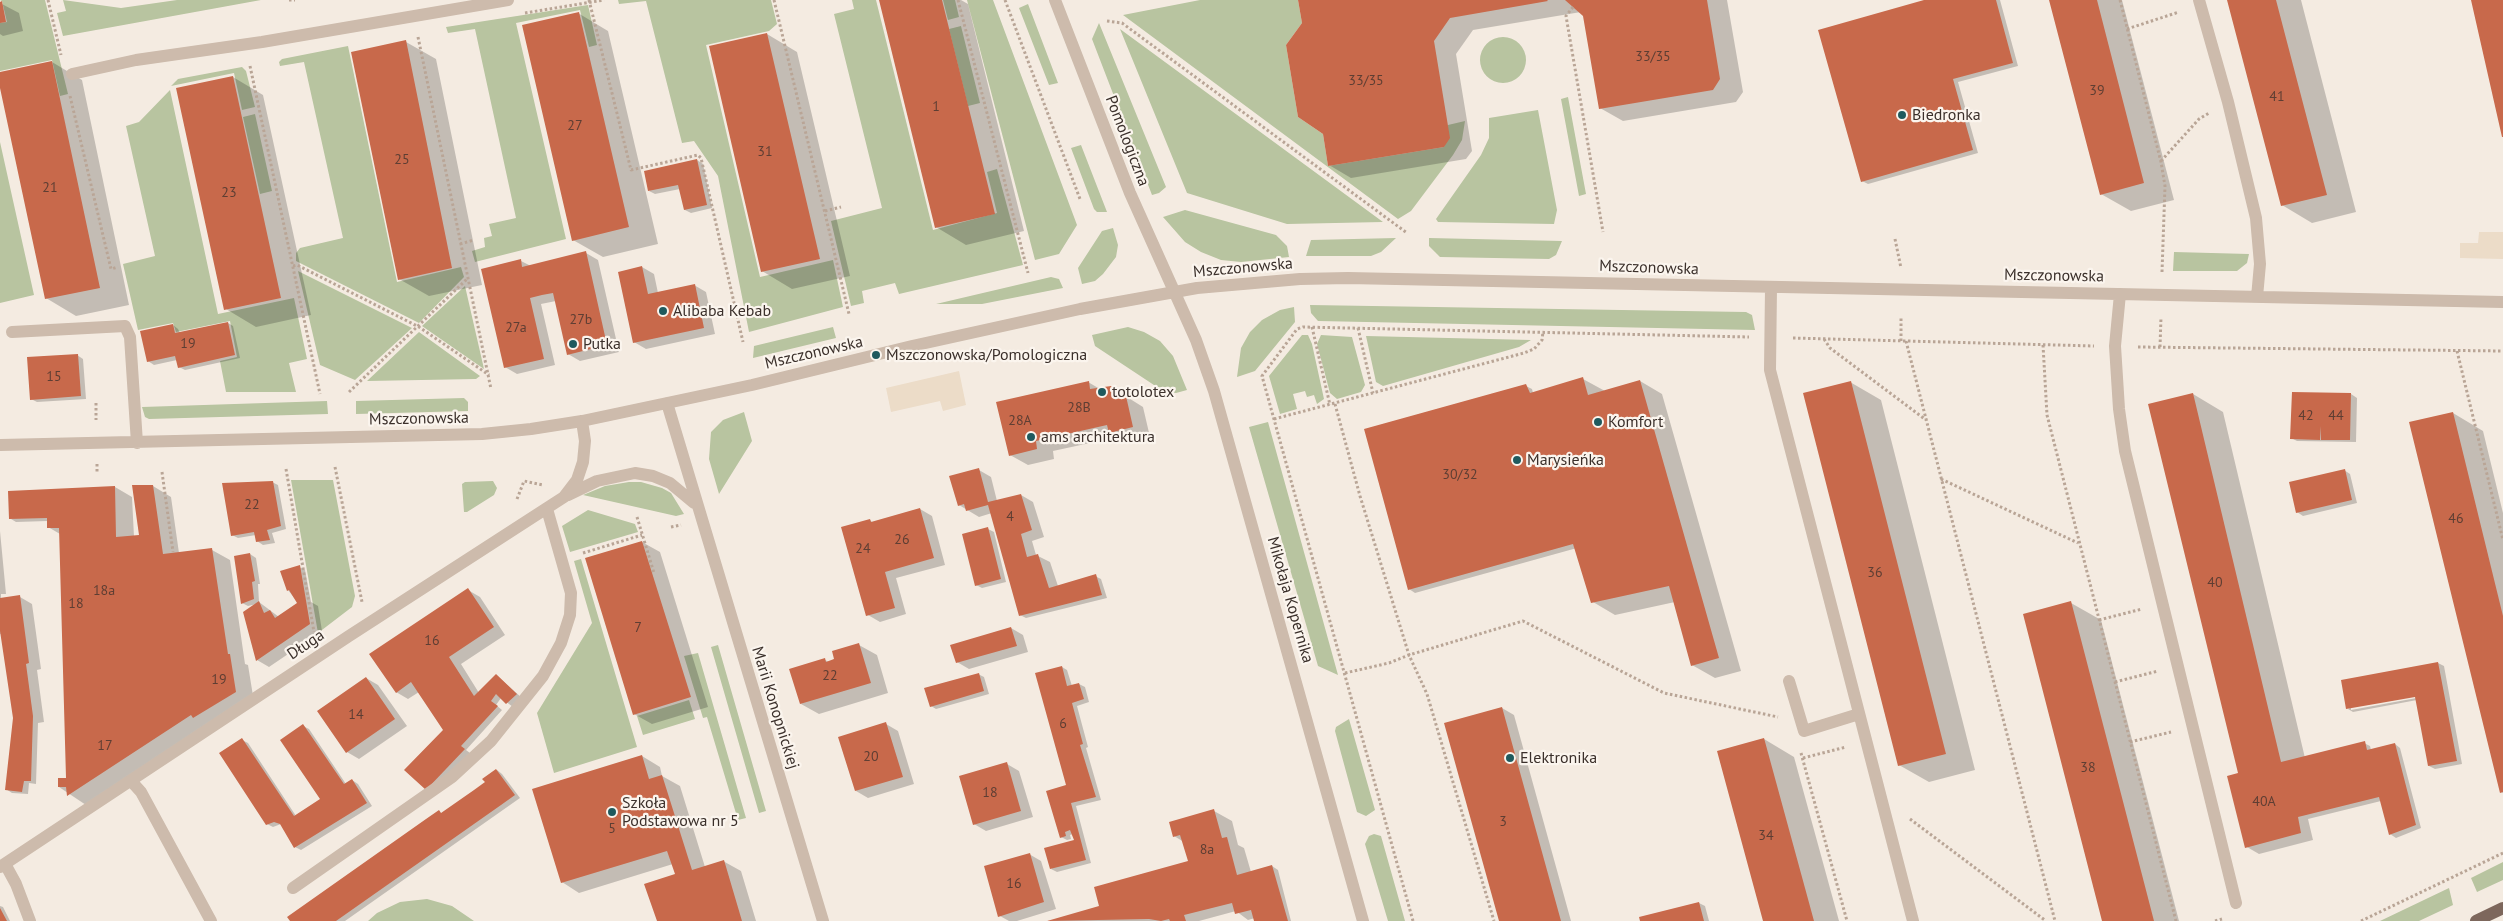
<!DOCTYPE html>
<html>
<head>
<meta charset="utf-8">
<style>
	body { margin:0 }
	canvas { display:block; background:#f4ebe1 }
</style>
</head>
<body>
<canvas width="2503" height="921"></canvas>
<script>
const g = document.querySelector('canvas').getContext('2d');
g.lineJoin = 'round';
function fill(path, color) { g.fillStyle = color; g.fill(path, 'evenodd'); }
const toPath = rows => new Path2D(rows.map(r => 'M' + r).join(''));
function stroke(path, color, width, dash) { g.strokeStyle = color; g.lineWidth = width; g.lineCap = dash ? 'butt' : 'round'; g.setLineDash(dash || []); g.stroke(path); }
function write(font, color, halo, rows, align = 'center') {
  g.font = font + ' "PT Sans",sans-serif'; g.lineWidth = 4.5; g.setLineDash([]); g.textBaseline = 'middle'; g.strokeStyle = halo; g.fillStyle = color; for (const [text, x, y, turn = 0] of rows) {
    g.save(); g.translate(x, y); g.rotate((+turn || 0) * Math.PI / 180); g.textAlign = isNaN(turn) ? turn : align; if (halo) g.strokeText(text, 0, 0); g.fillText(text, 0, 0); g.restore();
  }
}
fill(toPath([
	[0,0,45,0,68,94,60,96,52,60,0,71,0,23,7,22,2,1],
	[63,0,121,8,177,0,261,0,63,36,57,13,66,11],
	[618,0,771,0,777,24,769,31,706,45,760,277,833,260,843,307,749,332,718,176,694,141,682,143,646,1,619,4],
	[852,0,876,0,933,230,997,213,987,172,997,169,1023,265,899,294,895,283,862,291,864,303,851,306,831,221,882,208,834,14,854,9],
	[943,0,955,0,959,17,948,20],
	[967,0,993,0,1077,225,1059,254,1035,260],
	[1200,0,1298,0,1302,23,1286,45,1298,117,1323,134,1328,166,1444,147,1448,125,1465,121,1462,140,1453,155,1411,211,1398,219,1123,15],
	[1028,4,1058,83,1049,85,1019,8],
	[588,5,597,45,589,47,580,10,516,23,566,239,475,262,472,251,485,247,484,238,492,236,489,224,516,218,475,29,448,33,446,27],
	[1099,23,1166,187,1159,193,1152,195,1092,39],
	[961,26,980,103,968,106,949,29],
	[1120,29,1383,222,1287,224,1187,193],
	'1480 60a23 23 0 1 1 46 0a23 23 0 1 1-46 0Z',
	[348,46,397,282,461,267,464,277,419,323,296,261,296,253,300,248,343,238,304,62,280,66,279,62,282,59],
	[242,67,246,71,255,107,242,110,234,73,171,86,178,79],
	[170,90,218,314,294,298,307,359,289,363,296,392,226,392,220,361,237,357,230,321,176,332,173,323,138,330,123,264,155,256,126,126,139,122],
	[1568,97,1586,194,1579,196,1561,99],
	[1538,110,1557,210,1554,224,1438,222,1436,219,1481,155,1489,138,1489,118],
	[255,114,272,191,260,194,243,117],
	[0,142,34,295,0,303],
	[1081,145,1107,212,1097,212,1094,209,1071,148],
	[1185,210,1276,235,1287,246,1289,257,1241,262,1221,260,1201,252,1185,242,1163,217],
	[1113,228,1118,245,1116,257,1103,274,1095,281,1082,284,1078,268,1102,231],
	[1396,238,1381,252,1371,256,1306,256,1311,240],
	[1429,238,1562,241,1556,255,1549,259,1440,257,1429,246],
	[2174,252,2249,254,2247,263,2237,271,2173,271],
	[298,271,412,328,355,380,320,365],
	[1051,277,1059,279,1063,288,982,304,936,304],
	[465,286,484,369,422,326],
	[1310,305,1746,312,1752,315,1755,330,1318,321,1311,313],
	[1294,307,1295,322,1255,371,1237,377,1241,348,1250,332,1262,320,1280,310],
	[833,327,836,338,753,358,754,346],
	[1128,327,1144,332,1160,341,1173,356,1187,390,1176,393,1163,391,1095,346,1092,335],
	[419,332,480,376,476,379,367,381],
	[1302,335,1308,335,1312,344,1324,399,1317,404,1314,395,1307,397,1305,391,1293,394,1297,409,1280,414,1269,376],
	[1321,335,1352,337,1365,385,1361,392,1337,399,1330,393,1317,344],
	[1366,336,1531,340,1519,347,1383,386,1376,382],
	[464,398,468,402,468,411,356,414,356,401],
	[327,401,328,414,149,419,145,417,142,407],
	[744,412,752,441,719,494,709,459,711,432,723,420],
	[1268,422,1338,675,1318,666,1249,427],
	[291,480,333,480,355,596,352,607,318,633],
	[493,481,497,488,494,495,467,512,464,512,462,484,465,482],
	[629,482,641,482,662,488,671,493,684,514,676,516,583,495,605,486],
	[588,510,635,524,638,532,570,552,562,526],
	[581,559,637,747,554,773,537,713,592,623,574,561],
	[718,645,766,811,759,813,711,647],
	[698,653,746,818,738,820,707,717,703,718,684,656],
	[689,700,695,719,643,735,637,716],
	[1349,719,1375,810,1366,816,1357,812,1335,731,1336,727],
	[1374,834,1381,836,1405,921,1388,921,1365,844,1369,836],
	[2503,862,2503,880,2477,892,2471,878],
	[2449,888,2453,905,2419,921,2380,921],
	[427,899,452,906,474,921,368,921,377,913,400,902]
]), '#b8c4a0');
fill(toPath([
	[2479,232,2503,232,2503,259,2460,258,2460,243,2478,243],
	[959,371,966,405,943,411,940,401,891,412,886,388]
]), '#ecdcc8');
fill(toPath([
	[882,0,961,0,968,4,1024,231,966,245,936,227],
	[1300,0,1727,0,1743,92,1736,102,1623,121,1600,108,1585,15,1581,12,1473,30,1456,54,1472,151,1466,159,1351,178,1329,165],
	[1928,0,2000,0,2018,66,1958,82,1978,153,1868,184,1862,181],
	[2051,0,2122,0,2174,200,2131,211,2101,194],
	[2228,0,2301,0,2356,212,2312,223,2282,205],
	[0,3,19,13,23,31,3,36,0,34],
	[578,13,608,31,658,244,603,257,573,240],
	[767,34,797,52,850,276,792,289,762,271],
	[406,42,436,59,482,285,429,296,399,279],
	[52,62,82,80,129,305,76,316,46,298,0,82,0,73],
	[233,77,263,95,311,315,256,327,226,309],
	[697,160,703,164,712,208,691,213,685,210,680,189,655,194,649,191],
	[586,253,598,260,619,352,580,361,568,354,556,301,541,304,555,365,517,374,505,367,521,261,531,266],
	[642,267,654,274,658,293,694,285,706,292,715,334,646,349,634,342],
	[228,323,233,326,240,358,185,370,179,367,177,360,154,365,148,361,173,325,178,329,180,333],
	[77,355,83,359,86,399,37,402,31,399],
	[1583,379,1605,391,1640,381,1662,394,1741,671,1715,678,1692,665,1675,602,1615,615,1593,602,1577,548,1415,593,1409,589,1526,386,1532,389,1533,393],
	[1088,382,1100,389,1111,387,1143,407,1150,437,1128,442,1112,433,1088,438,1090,443,1053,451,1054,459,1028,465,1010,455],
	[1850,382,1881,400,1975,770,1929,782,1899,765],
	[2193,394,2223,412,2305,758,2364,743,2370,746,2371,750,2395,744,2400,748,2421,828,2396,838,2390,834,2381,801,2308,819,2313,840,2259,854,2247,847,2240,774],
	[2351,394,2357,398,2356,442,2297,441,2291,438],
	[2453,413,2483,431,2503,513,2503,793,2501,792],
	[979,470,991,477,997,501,1021,495,1033,502,1044,537,1032,541,1036,555,1050,562,1058,586,1095,576,1101,579,1107,598,1026,618,1020,615,992,513,979,517,959,505],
	[2344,470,2350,474,2357,503,2303,516,2297,512],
	[272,482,278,485,286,529,272,533,275,543,263,545,257,541,256,535,238,538,232,535],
	[153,486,171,497,179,553,212,550,230,560,245,664,248,665,254,702,86,805,59,787,67,779,60,534,48,527,48,521,16,522,11,519,115,487,132,497,134,537,140,538],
	[920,509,932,516,945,565,896,578,906,614,880,622,868,615,870,520,873,523],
	[988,529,994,532,1006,582,982,588,976,585],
	[0,531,6,594,1,594,1,599,20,597,32,604,41,669,37,670,44,722,38,723,36,784,29,783,28,794,12,793,6,789,14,718,3,634,0,634],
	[642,542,660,552,708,707,652,724,634,714],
	[250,554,256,558,260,584,258,584,259,602,279,617,299,604,288,590,299,567,305,570,311,602,318,606,322,631,269,667,257,660,257,604,248,606,242,603],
	[468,590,480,597,505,635,461,664,479,693,496,675,522,698,513,707,501,698,496,705,502,710,466,750,470,753,433,792,427,789,445,730,419,692,408,699,396,692],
	[2071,603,2101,620,2179,921,2103,921],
	[1011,628,1023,635,1028,652,969,669,957,662],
	[859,645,877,655,888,693,819,714,801,704,825,660,829,662],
	[2438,663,2444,666,2462,764,2435,769,2429,766,2417,700,2353,712,2348,709],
	[2421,694,2422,697,2351,710,2351,707],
	[1062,667,1067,670,1072,686,1079,684,1085,687,1089,702,1077,706,1088,747,1086,748,1101,800,1076,806,1091,863,1057,872,1051,869,1076,841,1073,834,1070,835,1071,839,1067,840,1061,837,1068,786],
	[978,674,984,677,989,694,936,709,931,706],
	[366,678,378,685,407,726,359,759,347,752],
	[1502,708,1514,715,1571,921,1500,921],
	[886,724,898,731,914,784,868,798,856,791],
	[303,726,309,729,346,784,352,780,358,784,372,806,301,850,295,847,281,824,273,827,267,824,242,740,248,743,296,816,321,799],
	[1764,739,1794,757,1839,921,1765,921],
	[642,756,660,767,662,776,680,786,705,867,723,861,741,871,756,921,659,921,676,875,673,864,579,893,562,882],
	[1007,764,1019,771,1033,817,986,831,974,824],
	[497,770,502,774,520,798,345,921,291,921,486,783],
	[1214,811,1232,821,1238,845,1244,848,1251,872,1272,866,1278,870,1291,921,1255,921,1255,918,1248,920,1236,911,1199,921,1050,921,1099,907,1189,862,1184,842,1174,836],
	[1029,854,1041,861,1056,909,1017,921,1009,921,1000,916],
	[1699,903,1705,906,1709,921,1642,921],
	[0,906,3,907,10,921,0,921]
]), '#0003');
fill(toPath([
	[879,0,942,0,995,214,935,228],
	[1298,0,1547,0,1548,1,1450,18,1434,41,1450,138,1444,147,1328,166,1323,134,1298,117,1286,45,1302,23],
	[1565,0,1707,0,1720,79,1713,90,1599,109,1583,16],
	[1924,0,1996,0,2013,63,1953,79,1973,150,1861,182,1818,30],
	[2049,0,2097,0,2144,183,2100,195],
	[2227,0,2276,0,2327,195,2281,206],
	[2471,0,2503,0,2503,137,2502,137],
	[2,1,6,22,0,23,0,2],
	[579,12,629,227,572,241,522,25],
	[767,33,820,259,761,272,709,46],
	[406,40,452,268,398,280,351,52],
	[52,61,100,288,45,299,0,88,0,72],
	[233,76,281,298,224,310,176,88],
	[697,159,707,205,684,210,678,185,648,191,644,171],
	[586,251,607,345,567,355,553,293,542,295,530,298,544,359,504,368,481,269,521,259,522,267],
	[642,266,648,294,695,284,704,328,633,343,618,272],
	[228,322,235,355,178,368,175,356,147,362,140,331,173,324,175,333],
	[78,354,81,396,30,400,27,357],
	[1583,377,1588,395,1640,380,1719,658,1691,666,1669,586,1591,603,1573,544,1408,590,1364,429,1526,384,1530,393],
	[1089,381,1090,389,1111,386,1126,396,1133,427,1109,433,1107,425,1036,441,1037,449,1009,456,996,402],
	[1851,381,1946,754,1898,766,1803,393],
	[2292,392,2351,393,2350,440,2321,440,2321,426,2320,440,2290,439],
	[2193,393,2281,762,2365,741,2367,750,2395,743,2416,825,2389,835,2379,797,2298,817,2301,833,2245,848,2227,776,2238,773,2148,404],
	[2453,412,2503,616,2503,792,2500,793,2409,422],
	[979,468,988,502,1021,494,1032,530,1021,534,1027,557,1038,554,1049,588,1096,574,1102,595,1019,616,988,505,966,511,964,504,958,506,949,476],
	[2345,469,2352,500,2296,513,2289,482],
	[273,481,281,526,267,530,270,540,256,542,254,532,231,536,222,483],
	[132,485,153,485,163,554,212,548,228,654,230,654,236,692,193,718,191,715,67,796,66,787,58,787,58,778,66,778,59,528,47,528,47,518,9,519,8,491,115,486,116,537,139,535],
	[920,508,934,558,885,572,895,608,866,616,841,527,870,519,871,522],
	[988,527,1001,579,975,586,962,534],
	[642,541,691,697,633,715,585,558],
	[250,553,255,581,252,582,254,599,241,604,234,556],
	[300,565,310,624,256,661,243,612,259,601,264,613,270,610,275,618,297,603,289,590,287,591,280,571],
	[468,588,494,627,449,657,474,696,496,674,517,694,506,704,496,694,491,701,498,706,461,746,465,749,426,790,404,770,443,730,411,682,396,693,369,654],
	[20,595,29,663,26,664,33,716,31,781,24,781,22,792,5,790,13,718,0,631,0,598],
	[2071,601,2154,921,2102,921,2023,614],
	[1011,627,1017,646,956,663,950,645],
	[859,643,871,683,800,704,789,669,825,658,826,662,834,659,832,651],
	[2438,662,2457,761,2428,766,2415,697,2346,709,2341,680],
	[1062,666,1067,686,1079,683,1084,699,1072,703,1083,744,1080,745,1096,797,1071,803,1086,860,1050,869,1044,848,1074,840,1070,830,1065,832,1066,836,1060,838,1046,791,1066,785,1035,673],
	[979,673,984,691,930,707,924,688],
	[366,677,395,719,346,753,317,711],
	[1502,707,1561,921,1499,921,1444,723],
	[886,722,903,777,855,791,838,737],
	[303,724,344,784,352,779,367,803,294,848,280,824,274,822,266,825,219,753,242,738,294,816,320,799,280,740],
	[1764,738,1814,921,1763,921,1717,751],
	[642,755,649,779,662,775,692,870,724,860,742,921,657,921,644,884,675,874,667,851,561,883,532,789],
	[1007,762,1021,811,973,825,959,776],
	[496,769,515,795,501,805,336,921,290,921,287,917,426,819,439,810,441,813,474,790,485,782,482,779],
	[1214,809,1222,838,1227,837,1237,875,1272,865,1288,921,1254,921,1251,910,1235,914,1232,903,1184,915,1186,921,1170,921,1169,919,1161,921,1149,919,1047,921,1099,906,1094,887,1188,861,1180,835,1173,837,1169,822],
	[1030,853,1044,902,998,917,984,866],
	[1699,902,1704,921,1640,921,1639,917],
	[0,908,7,921,0,921]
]), '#c8694b');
stroke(toPath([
	[48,0,61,55],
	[289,0,295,0],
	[589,0,631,170,698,155,701,158,743,342],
	[774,0,849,314],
	[958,0,1028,273],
	[1005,0,1080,199],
	[2120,0,2161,162,2165,186,2162,272],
	[1573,7,1566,16,1603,232],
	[525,13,604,0],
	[1107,21,1122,23,1407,233],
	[2127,29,2179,12],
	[418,37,491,389],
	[250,66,320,394],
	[70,96,111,269,118,267],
	[2161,161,2199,119,2209,113],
	[825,211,841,207],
	[1895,239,1901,268],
	[460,244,474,240],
	[293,266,297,265,419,327,489,375],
	[1312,327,1330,405],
	[1358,328,1373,393],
	[1793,338,2094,346],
	[1824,339,1830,348,1926,420],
	[1901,341,1901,316],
	[1906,341,2055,921],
	[2043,345,2047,415,2176,921],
	[2138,347,2503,351],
	[2160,347,2161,317],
	[2457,351,2503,540],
	[349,392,467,279],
	[96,403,96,420],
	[1335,404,1360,496,1409,655,1427,694,1494,921],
	[1274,419,1524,353,1534,349,1542,340,1543,332],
	[97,464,97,474],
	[335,467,362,602],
	[286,469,314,632],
	[162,472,173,552],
	[1941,479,2078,543],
	[517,499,524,481,543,485],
	[637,517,654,573],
	[671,527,681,525],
	[583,553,642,535],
	[2099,620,2142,609],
	[1345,673,1389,663,1409,655,1523,621,1664,693,1778,717],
	[2115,682,2158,671],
	[2130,742,2171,732],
	[1801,753,1847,921],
	[1803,758,1846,747],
	[1910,819,2046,921],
	[1413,921,1262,376,1297,329,1303,327,1749,337],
	[2215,921,2222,919],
	[2361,921,2503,853]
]), '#b9a596', 3, [2.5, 2.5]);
stroke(toPath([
	[1055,0,1130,193,1196,340,1214,391,1363,921],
	[2199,0,2228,102,2256,218,2260,264,2257,297],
	[72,74,136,60,262,42,508,0],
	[1771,288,1770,370,1913,921],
	[2120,294,2115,346,2119,409,2125,451,2236,903],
	[12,332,125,326,130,337,137,443],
	[667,403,823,921],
	[0,445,482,434,531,429,582,421,752,385,912,346,1080,309,1197,288,1300,279,1348,278,2503,302],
	[568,495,597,481,635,473,653,476,670,483,694,503],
	[1789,681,1804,731,1859,714],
	[132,782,141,792,211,921],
	[5,864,16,884,30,921],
	[0,867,349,636,564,497,577,480,583,462,585,441,582,421],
	[293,888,452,777,491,741,543,676,561,643,570,615,571,593,547,509]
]), '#cdbbac', 12);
stroke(toPath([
	[2476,921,2503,908]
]), '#7d675c', 12);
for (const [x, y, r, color] of [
	[1902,115,5,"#1f5a5e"],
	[663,311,5,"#1f5a5e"],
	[573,344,5,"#1f5a5e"],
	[876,355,5,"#1f5a5e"],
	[1102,392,5,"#1f5a5e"],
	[1598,422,5,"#1f5a5e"],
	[1031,437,5,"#1f5a5e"],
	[1517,460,5,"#1f5a5e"],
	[1510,758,5,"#1f5a5e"],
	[612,812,5,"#1f5a5e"]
]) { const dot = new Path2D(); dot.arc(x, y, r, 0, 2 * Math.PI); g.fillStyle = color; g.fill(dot); stroke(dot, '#fbf5ee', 2); }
write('14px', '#5e3e33', null, [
	["33/35",1653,57],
	["33/35",1366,81],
	["39",2097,91],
	["41",2277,97],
	["1",936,107],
	["27",575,126],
	["31",765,152],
	["25",402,160],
	["21",50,188],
	["23",229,193],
	["27b",581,320],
	["27a",516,328],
	["19",188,344],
	["15",54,377],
	["28B",1079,408],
	["42",2306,416],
	["44",2336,416],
	["28A",1020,421],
	["30/32",1460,475],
	["22",252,505],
	["4",1010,517],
	["46",2456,519],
	["26",902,540],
	["24",863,549],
	["36",1875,573],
	["40",2215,583],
	["18a",104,591],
	["18",76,604],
	["7",638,628],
	["16",432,641],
	["22",830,676],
	["19",219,680],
	["14",356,715],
	["6",1063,724],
	["17",105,746],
	["20",871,757],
	["38",2088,768],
	["18",990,793],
	["40A",2264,802],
	["3",1503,822],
	["5",612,829],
	["34",1766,836],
	["8a",1207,850],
	["16",1014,884]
]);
write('16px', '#3b302b', '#fbf5ee', [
	["Biedronka",1912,115],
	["Alibaba Kebab",673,311],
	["Putka",583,344],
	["Mszczonowska/Pomologiczna",886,355],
	["totolotex",1112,392],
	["Komfort",1608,422],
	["ams architektura",1041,437],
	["Marysieńka",1527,460],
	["Elektronika",1520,758],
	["Szkoła",622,803],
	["Podstawowa nr 5",622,821]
], 'left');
write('16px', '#3b302b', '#fbf5ee', [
	["Pomologiczna",1127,141,69],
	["Mszczonowska",1243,268,-5],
	["Mszczonowska",1649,268,2],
	["Mszczonowska",2054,276,1],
	["Mszczonowska",814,353,-13],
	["Mszczonowska",419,419,-1],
	["Mikołaja Kopernika",1290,600,74],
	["Długa",306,645,-34],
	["Marii Konopnickiej",775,708,73]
]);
</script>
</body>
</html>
